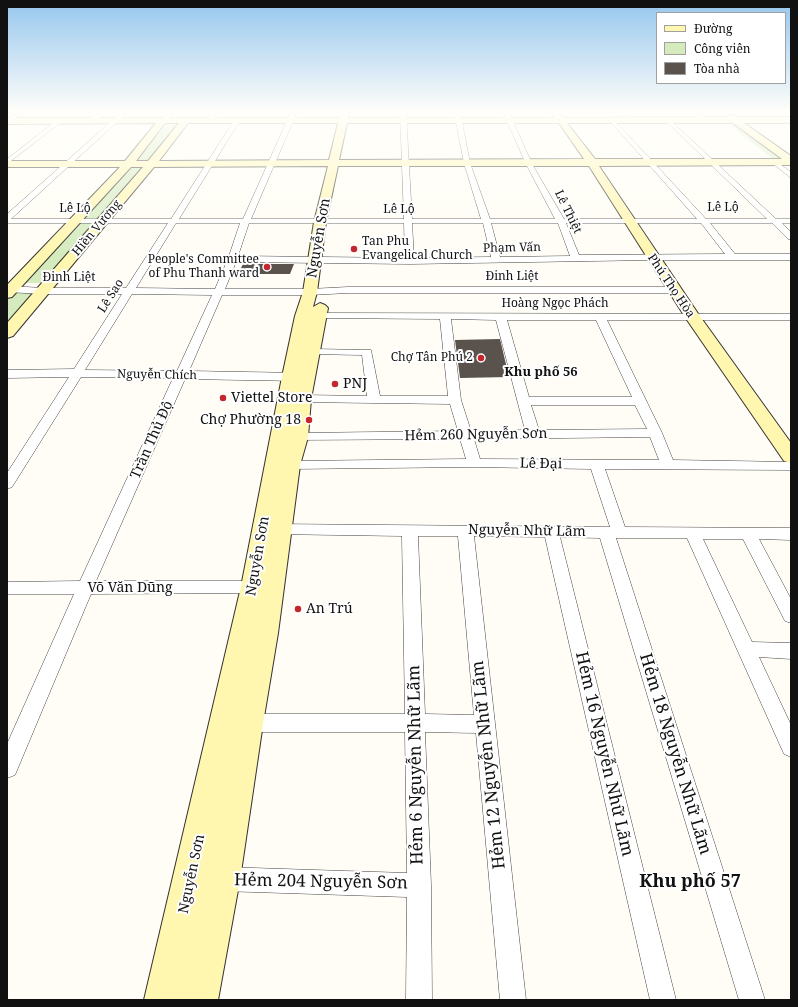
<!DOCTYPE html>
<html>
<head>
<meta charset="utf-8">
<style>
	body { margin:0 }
	#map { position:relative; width:798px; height:1007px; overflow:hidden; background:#fffdf5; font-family:"Noto Serif",serif }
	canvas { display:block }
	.frame { position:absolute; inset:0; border:8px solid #111; pointer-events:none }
	.legend { position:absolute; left:656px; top:12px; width:130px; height:72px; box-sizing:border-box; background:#fff; border:1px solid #a0a0a0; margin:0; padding:5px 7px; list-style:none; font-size:12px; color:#111 }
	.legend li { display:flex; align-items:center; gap:8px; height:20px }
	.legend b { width:20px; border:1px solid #a0a0a0 }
</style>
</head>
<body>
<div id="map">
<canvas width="798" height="1007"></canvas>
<div class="frame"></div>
<ul class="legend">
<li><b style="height:5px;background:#fff6b0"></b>Đường</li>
<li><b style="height:11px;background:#d5ebbd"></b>Công viên</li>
<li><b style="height:11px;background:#5a524d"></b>Tòa nhà</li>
</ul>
</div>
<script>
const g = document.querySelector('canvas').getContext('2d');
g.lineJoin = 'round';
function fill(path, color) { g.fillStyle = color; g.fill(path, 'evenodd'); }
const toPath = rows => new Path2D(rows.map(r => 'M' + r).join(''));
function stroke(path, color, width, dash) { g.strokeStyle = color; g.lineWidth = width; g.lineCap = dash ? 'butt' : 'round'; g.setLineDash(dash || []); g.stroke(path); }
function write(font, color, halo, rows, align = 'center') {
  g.font = font + ' "Noto Serif",serif'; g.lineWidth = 4; g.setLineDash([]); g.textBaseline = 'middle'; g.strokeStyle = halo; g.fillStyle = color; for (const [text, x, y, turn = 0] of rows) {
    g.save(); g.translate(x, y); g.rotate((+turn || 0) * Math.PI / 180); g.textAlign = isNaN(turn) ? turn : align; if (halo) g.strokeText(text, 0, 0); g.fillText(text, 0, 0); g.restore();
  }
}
fill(toPath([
	[725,121,730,121,781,159,773,159],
	[168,123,179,123,145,163,132,163],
	[129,167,143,167,98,218,82,218],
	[78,223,94,223,42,283,23,283],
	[12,293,32,293,7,322,7,299]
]), '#d5ebbd');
fill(toPath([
	[243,264,294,264,290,274,238,274],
	[500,339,509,377,460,378,455,340]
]), '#5a524d');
const street = toPath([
	[19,112,26,112,7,123,7,119,19,112],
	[100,112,106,112,93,123,89,123,89,121,100,112],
	[122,112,128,112,11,219,171,219,233,122,236,120,239,122,179,219,243,219,291,112,297,112,251,219,404,219,400,112,406,112,412,219,481,219,464,163,454,112,460,112,470,163,490,219,555,219,526,164,503,112,509,112,532,164,564,219,697,219,610,121,610,119,612,118,706,219,767,219,666,121,666,119,668,118,776,219,791,219,791,223,782,223,791,232,791,240,788,239,772,223,710,223,735,254,791,254,791,260,652,260,410,264,236,262,225,289,310,289,348,287,675,287,680,290,675,293,348,293,310,295,222,295,189,371,301,373,305,374,307,377,305,380,301,381,185,379,96,581,253,581,259,582,261,587,259,592,253,593,91,594,15,775,7,778,7,744,74,594,7,594,7,582,80,581,173,378,81,377,12,487,7,489,7,473,69,377,7,378,7,370,74,369,122,294,44,294,7,292,7,286,44,288,126,288,168,223,7,223,7,214,122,112],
	[176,223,240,223,228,259,215,289,136,288,176,223],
	[249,223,404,223,405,258,238,256,249,223],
	[412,223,483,223,491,257,414,258,412,223],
	[491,223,558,223,570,256,500,257,491,223],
	[566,223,701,223,725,254,579,255,566,223],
	[132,294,212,295,177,371,85,370,132,294],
	[168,112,174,112,164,123,160,123,160,121,168,112],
	[213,112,219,112,209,123,205,123,205,121,213,112],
	[692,112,698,112,707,120,702,121,692,112],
	[56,121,61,122,7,164,7,159,56,121],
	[774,160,791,172,791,178,772,163,771,162,774,160],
	[318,313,791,314,791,320,607,320,662,433,673,460,791,462,791,470,605,469,625,527,791,528,791,540,759,539,791,599,791,623,785,621,743,539,703,539,752,642,791,643,791,659,759,657,791,725,791,757,784,754,687,538,616,538,765,1000,739,1000,600,538,560,537,676,1000,650,1000,545,537,474,536,526,1000,500,1000,476,733,425,732,431,885,432,1000,406,1000,407,897,222,891,214,887,210,879,214,871,222,867,407,873,405,732,248,732,241,729,238,723,241,717,248,714,405,714,402,536,272,534,266,533,264,529,266,525,272,524,610,527,591,469,474,467,290,469,285,468,283,465,285,462,290,461,466,459,460,439,293,440,291,437,293,434,298,433,458,431,450,404,298,402,296,399,298,396,302,395,367,396,362,355,308,354,306,352,308,350,312,349,371,350,380,396,448,396,440,319,314,318,313,316,318,313],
	[451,319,496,320,525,430,471,431,461,400,451,319],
	[507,320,596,320,632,397,529,397,507,320],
	[531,405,635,405,647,429,539,430,531,405],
	[650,437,659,460,480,459,474,439,650,437],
	[418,536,458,536,474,715,425,714,418,536]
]);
const secondary = toPath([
	[341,112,349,112,348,118,555,118,551,112,559,112,564,118,728,117,732,115,737,117,791,117,791,123,744,123,791,156,791,165,599,166,699,315,791,443,791,463,784,461,685,317,589,166,338,166,326,222,317,292,313,307,320,303,325,305,328,308,311,399,308,437,300,465,278,633,263,723,240,879,218,1000,144,1000,241,587,282,377,295,316,303,292,314,222,328,166,154,167,13,336,7,338,7,323,143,167,131,167,12,297,7,298,7,285,120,167,7,167,7,161,125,161,156,123,7,124,7,118,339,118,341,112],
	[179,123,148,161,136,161,165,123,179,123],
	[188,123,338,123,329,160,159,161,188,123],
	[347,123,559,123,584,159,339,160,347,123],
	[567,123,733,123,782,159,595,159,567,123]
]);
stroke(street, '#444', 1);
stroke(secondary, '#333', 2);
fill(street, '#fff');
fill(secondary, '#fff6b0');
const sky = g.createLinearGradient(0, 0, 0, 253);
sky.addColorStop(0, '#95c6ee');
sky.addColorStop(0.44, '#fffefa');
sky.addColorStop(1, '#fffefa00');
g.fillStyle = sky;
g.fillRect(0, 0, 798, 253);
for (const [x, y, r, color] of [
	[354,249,4,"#c4262e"],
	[267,267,4,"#c4262e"],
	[481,358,4,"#c4262e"],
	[335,384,4,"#c4262e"],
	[223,398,4,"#c4262e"],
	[309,420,4,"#c4262e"],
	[298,609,4,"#c4262e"]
]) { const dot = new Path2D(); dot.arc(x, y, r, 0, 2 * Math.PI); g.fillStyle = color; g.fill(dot); stroke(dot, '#fff', 1.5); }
write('12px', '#111', '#fff', [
	["Lê Lộ",723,208],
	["Lê Lộ",75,209],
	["Lê Lộ",399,210],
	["Lê Thiệt",568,212,64],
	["Hiền Vương",97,228,-50],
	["Phạm Vấn",512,248,-1],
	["Đinh Liệt",512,277],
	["Đinh Liệt",69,278],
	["Phú Thọ Hòa",671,286,56],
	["Lê Sao",111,296,-58],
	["Hoàng Ngọc Phách",555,304],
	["Nguyễn Chích",157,375,1]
]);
write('12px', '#111', '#fff', [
	["Tan Phu",362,242,"left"],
	["Evangelical Church",362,256,"left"],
	["People's Committee",259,260],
	["of Phu Thanh ward",259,274],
	["Chợ Tân Phú 2",473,358]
], 'right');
write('bold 13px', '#111', '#fff', [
	["Khu phố 56",541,372]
]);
write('14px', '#111', '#fff', [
	["Nguyễn Sơn",319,238,-80],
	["Hẻm 260 Nguyễn Sơn",476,435,-1],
	["Trần Thủ Độ",152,440,-66],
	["Lê Đại",541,464,1],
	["Nguyễn Nhữ Lãm",527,531,1],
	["Nguyễn Sơn",258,556,-80],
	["Võ Văn Dũng",130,588],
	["Nguyễn Sơn",192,874,-78]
]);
write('14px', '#111', '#fff', [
	["PNJ",343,384],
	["Viettel Store",231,398],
	["Chợ Phường 18",301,420,"right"],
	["An Trú",306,609]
], 'left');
write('17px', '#111', '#fff', [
	["Hẻm 16 Nguyễn Nhữ Lãm",604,754,77],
	["Hẻm 18 Nguyễn Nhữ Lãm",675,754,73],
	["Hẻm 6 Nguyễn Nhữ Lãm",416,765,-91],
	["Hẻm 12 Nguyễn Nhữ Lãm",489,765,-96],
	["Hẻm 204 Nguyễn Sơn",321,882,1]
]);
write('bold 18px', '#111', '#fff', [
	["Khu phố 57",690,882]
]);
</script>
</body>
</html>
